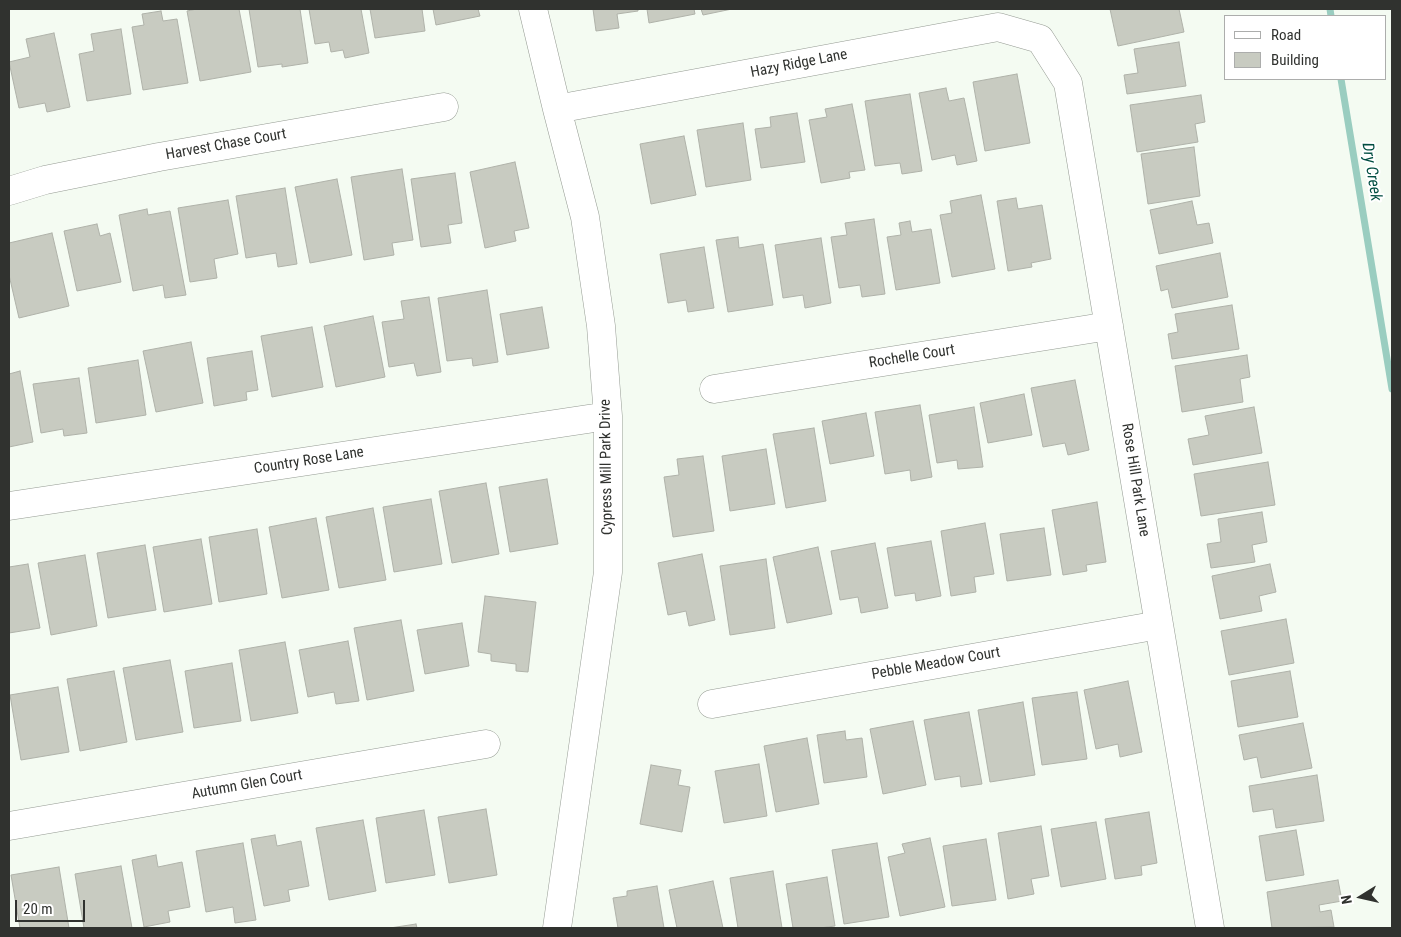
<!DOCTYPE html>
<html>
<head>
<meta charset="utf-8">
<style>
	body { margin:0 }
	#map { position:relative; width:1401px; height:937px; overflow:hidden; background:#f4fbf2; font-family:"Roboto Condensed",sans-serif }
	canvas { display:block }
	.frame { position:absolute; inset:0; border:10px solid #30322f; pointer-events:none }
	.legend { position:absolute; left:1224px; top:15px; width:162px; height:65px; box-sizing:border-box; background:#fff; border:1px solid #acadac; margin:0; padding:6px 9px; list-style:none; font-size:15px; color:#30322f }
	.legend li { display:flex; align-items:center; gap:10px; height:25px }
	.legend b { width:25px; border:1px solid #acadac }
	.north { position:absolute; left:1336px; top:872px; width:50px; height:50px; -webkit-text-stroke:4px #fff; paint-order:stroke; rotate:260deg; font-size:14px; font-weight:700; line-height:20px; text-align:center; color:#30322f }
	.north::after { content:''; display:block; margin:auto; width:18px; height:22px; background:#30322f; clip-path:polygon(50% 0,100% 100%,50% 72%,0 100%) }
	.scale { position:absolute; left:15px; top:900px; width:70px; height:22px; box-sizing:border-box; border:2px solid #30322f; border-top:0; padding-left:6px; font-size:15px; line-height:18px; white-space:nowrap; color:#30322f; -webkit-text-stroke:4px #fff; paint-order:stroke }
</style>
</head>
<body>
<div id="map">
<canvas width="1401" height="937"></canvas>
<div class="frame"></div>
<ul class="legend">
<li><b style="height:6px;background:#fff"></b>Road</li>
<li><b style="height:14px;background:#c8cbc1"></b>Building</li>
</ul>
<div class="north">N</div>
<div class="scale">20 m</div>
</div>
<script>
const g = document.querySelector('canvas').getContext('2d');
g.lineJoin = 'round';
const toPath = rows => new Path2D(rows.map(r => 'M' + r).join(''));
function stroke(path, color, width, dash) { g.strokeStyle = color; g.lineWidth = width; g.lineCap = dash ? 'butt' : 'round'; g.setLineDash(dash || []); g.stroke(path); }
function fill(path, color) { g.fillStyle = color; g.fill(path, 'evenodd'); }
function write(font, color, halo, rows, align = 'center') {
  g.font = font + ' "Roboto Condensed",sans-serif'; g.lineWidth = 4; g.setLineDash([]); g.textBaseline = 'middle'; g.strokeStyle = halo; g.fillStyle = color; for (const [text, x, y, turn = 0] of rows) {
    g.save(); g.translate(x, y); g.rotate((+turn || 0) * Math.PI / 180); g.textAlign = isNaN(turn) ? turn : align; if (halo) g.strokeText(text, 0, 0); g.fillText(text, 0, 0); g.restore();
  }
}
stroke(toPath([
	[1330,9,1331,16],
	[1341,79,1392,389]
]), '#9acdc0', 7);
const building = toPath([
	[197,9,239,9,251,72,200,81,187,11,197,9],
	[249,9,300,9,308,63,282,67,282,64,258,67,249,9],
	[309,9,361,9,369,53,345,58,343,50,331,52,329,42,315,44,309,9],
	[370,9,422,9,425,31,375,38,370,9],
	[433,9,478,9,480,16,436,25,433,9],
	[593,9,638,9,638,11,617,14,619,28,596,31,593,9],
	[647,9,694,9,695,14,649,23,647,9],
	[701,9,732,9,703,15,701,9],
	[1110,9,1179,9,1184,32,1118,46,1110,9],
	[161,11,163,21,177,19,188,83,143,90,132,27,144,25,142,14,161,11],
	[121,29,131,94,87,101,79,54,94,51,91,34,121,29],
	[54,33,70,107,47,112,45,103,19,108,9,62,30,57,26,39,54,33],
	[1179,42,1186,86,1127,94,1124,75,1138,73,1134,49,1179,42],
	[1017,74,1030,143,985,151,973,82,1017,74],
	[946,88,949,101,964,98,977,161,957,165,955,155,932,160,919,93,946,88],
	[910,94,922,171,902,174,900,163,875,166,865,101,910,94],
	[1201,95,1205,122,1195,124,1198,142,1137,152,1130,105,1201,95],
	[852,104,865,170,849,172,850,178,821,183,809,120,827,117,825,109,852,104],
	[797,113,805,162,761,168,755,129,771,127,770,117,797,113],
	[743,123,751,180,706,187,697,130,743,123],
	[684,136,696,195,651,204,640,144,684,136],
	[1194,147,1200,196,1148,204,1141,154,1194,147],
	[515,162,529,228,514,231,516,241,485,248,470,172,515,162],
	[402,169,413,240,392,243,394,255,364,260,351,177,402,169],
	[455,173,462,223,448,225,451,243,421,247,411,179,455,173],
	[337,179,352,255,310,263,295,187,337,179],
	[285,188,297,264,278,267,276,253,246,258,236,196,285,188],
	[981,195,995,269,952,277,940,215,952,213,950,201,981,195],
	[1016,198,1018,209,1042,205,1051,259,1031,263,1032,267,1008,271,997,201,1016,198],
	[228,200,238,254,214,259,217,278,190,282,178,208,228,200],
	[1192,201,1197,225,1209,223,1213,243,1159,254,1150,210,1192,201],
	[147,209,148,215,170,211,186,295,165,298,163,285,133,291,119,215,147,209],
	[874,219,885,294,862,297,860,285,839,288,831,237,847,235,845,223,874,219],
	[910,221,912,232,931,229,940,283,896,290,887,237,901,235,899,223,910,221],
	[97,224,100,236,110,233,121,282,77,291,64,231,97,224],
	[52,233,69,306,19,318,9,275,9,243,52,233],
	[738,237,739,248,763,244,773,305,728,312,716,240,738,237],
	[821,238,831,303,805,308,803,295,783,298,775,245,821,238],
	[704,247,714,308,688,312,686,300,668,303,660,254,704,247],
	[1220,253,1228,297,1172,308,1168,289,1161,291,1156,266,1220,253],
	[487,290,498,362,473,366,472,358,447,361,438,298,487,290],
	[429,297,441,372,417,376,414,363,389,367,382,322,404,319,401,301,429,297],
	[1232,305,1239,349,1172,359,1168,334,1178,332,1175,314,1232,305],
	[542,307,549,348,507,355,500,314,542,307],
	[373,316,385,377,336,387,324,326,373,316],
	[312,327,323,387,272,397,261,336,312,327],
	[191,342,203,403,156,412,143,351,191,342],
	[252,351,258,390,246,392,247,400,214,406,207,358,252,351],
	[1247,355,1250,377,1240,379,1243,402,1182,412,1175,366,1247,355],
	[138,360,146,415,96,423,88,368,138,360],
	[20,371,33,442,9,447,9,374,20,371],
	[79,378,87,433,64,436,63,429,41,433,33,384,79,378],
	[1075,380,1089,450,1068,455,1065,443,1043,447,1031,388,1075,380],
	[1024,394,1032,435,988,443,980,403,1024,394],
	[920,405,932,477,911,481,910,470,885,474,875,412,920,405],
	[974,407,983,467,958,469,957,460,937,463,929,415,974,407],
	[1254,407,1262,453,1193,465,1188,439,1209,435,1205,416,1254,407],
	[866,413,874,456,830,464,822,421,866,413],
	[814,428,826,501,786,508,773,434,814,428],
	[766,449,775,504,730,511,722,456,766,449],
	[703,456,714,531,673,537,664,477,679,475,677,459,703,456],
	[1268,462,1275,505,1201,516,1194,474,1268,462],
	[547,479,558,544,510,552,499,487,547,479],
	[486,483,499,554,452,563,439,491,486,483],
	[431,499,442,564,394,572,383,507,431,499],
	[1097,502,1106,562,1086,565,1087,571,1063,575,1052,510,1097,502],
	[373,508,386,580,339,588,326,517,373,508],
	[1262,512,1267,542,1252,545,1255,562,1211,568,1207,544,1221,542,1218,519,1262,512],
	[316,518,329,590,282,598,269,527,316,518],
	[985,523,994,574,974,577,976,592,951,596,941,531,985,523],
	[1044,528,1051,575,1007,581,1000,534,1044,528],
	[257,529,267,594,219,602,209,537,257,529],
	[201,539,212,604,164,612,153,547,201,539],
	[931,541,941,596,916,601,915,593,895,596,887,548,931,541],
	[875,543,888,608,861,613,858,597,840,600,831,551,875,543],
	[145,545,156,610,108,618,97,553,145,545],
	[818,547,832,614,787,623,773,557,818,547],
	[702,554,715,620,689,626,686,611,668,615,658,563,702,554],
	[85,555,97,626,51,635,38,563,85,555],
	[766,559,775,628,730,635,720,566,766,559],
	[28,564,40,628,9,633,9,567,28,564],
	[1270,564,1276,592,1259,596,1262,611,1220,619,1212,576,1270,564],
	[485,596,536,602,528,672,516,671,516,664,491,661,491,654,478,652,485,596],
	[1286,619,1294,663,1229,675,1221,631,1286,619],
	[401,620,414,691,367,700,354,628,401,620],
	[462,623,469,666,425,674,417,630,462,623],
	[348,641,359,701,336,704,334,692,308,697,299,650,348,641],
	[285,642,298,713,251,721,239,650,285,642],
	[170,660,183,732,136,740,123,668,170,660],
	[232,663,241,721,194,728,185,671,232,663],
	[114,671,127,742,80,751,67,679,114,671],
	[1290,671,1298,717,1238,727,1231,681,1290,671],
	[1128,681,1142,752,1120,757,1118,744,1096,749,1084,690,1128,681],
	[58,687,69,752,21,760,10,695,58,687],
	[1077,692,1087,759,1042,765,1032,698,1077,692],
	[1023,702,1035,775,990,782,978,710,1023,702],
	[969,712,982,784,961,787,960,776,935,780,924,720,969,712],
	[913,721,926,785,883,794,870,729,913,721],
	[1303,723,1312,768,1261,778,1257,757,1244,760,1239,735,1303,723],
	[845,731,846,740,862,738,867,777,824,783,817,735,845,731],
	[807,738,819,804,776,812,764,746,807,738],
	[759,764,767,816,724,823,715,771,759,764],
	[651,765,681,770,678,785,690,787,682,832,640,824,651,765],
	[1317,775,1324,821,1276,828,1273,809,1253,812,1249,786,1317,775],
	[486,809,497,875,449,883,438,817,486,809],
	[424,810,435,875,386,883,376,818,424,810],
	[1149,812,1157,863,1141,866,1142,875,1115,879,1105,819,1149,812],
	[363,820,376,891,329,900,316,828,363,820],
	[1096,822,1106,879,1061,887,1051,829,1096,822],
	[1041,826,1049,876,1031,879,1034,894,1008,899,998,833,1041,826],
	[1296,830,1304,875,1266,881,1259,836,1296,830],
	[275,835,277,846,301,841,309,886,288,890,290,901,264,906,251,839,275,835],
	[930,838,945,907,900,916,888,857,905,853,902,844,930,838],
	[986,839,996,900,952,906,943,846,986,839],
	[243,843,256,920,235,923,233,907,206,912,196,851,243,843],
	[877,843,889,917,844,924,832,850,877,843],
	[156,855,158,867,182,862,190,907,168,911,170,922,144,927,132,860,156,855],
	[121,866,132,928,84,928,75,874,121,866],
	[59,867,69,928,20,928,11,875,59,867],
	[773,871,782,928,738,928,730,878,773,871],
	[827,877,835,926,820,928,793,928,786,884,827,877],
	[1338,880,1342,901,1319,905,1320,912,1331,910,1334,927,1272,928,1267,892,1338,880],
	[713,881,723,928,677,928,669,890,713,881],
	[657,886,664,928,618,928,613,898,627,896,627,891,657,886],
	[416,924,417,928,390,928,416,924]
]);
fill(building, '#c8cbc1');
stroke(building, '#afb2a9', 1);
const minor = toPath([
	[533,9,557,109,585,217,601,326,608,416,608,572,557,928],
	[557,109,998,27,1040,39,1068,83,1210,928],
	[9,191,45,180,159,157,444,107],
	[714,389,1109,326],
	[9,506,608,416],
	[712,704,1159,625],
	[9,826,486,744]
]);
stroke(minor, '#959b93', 29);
stroke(minor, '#fff', 28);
write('15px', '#30322f', '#fff', [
	["Hazy Ridge Lane",799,64,-11],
	["Harvest Chase Court",226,145,-10],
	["Rochelle Court",912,357,-9],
	["Country Rose Lane",309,461,-9],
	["Cypress Mill Park Drive",607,467,-91],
	["Rose Hill Park Lane",1135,480,81],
	["Pebble Meadow Court",936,664,-10],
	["Autumn Glen Court",247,785,-10]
]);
write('italic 16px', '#024e42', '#fff', [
	["Dry Creek",1371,172,81]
]);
</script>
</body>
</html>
